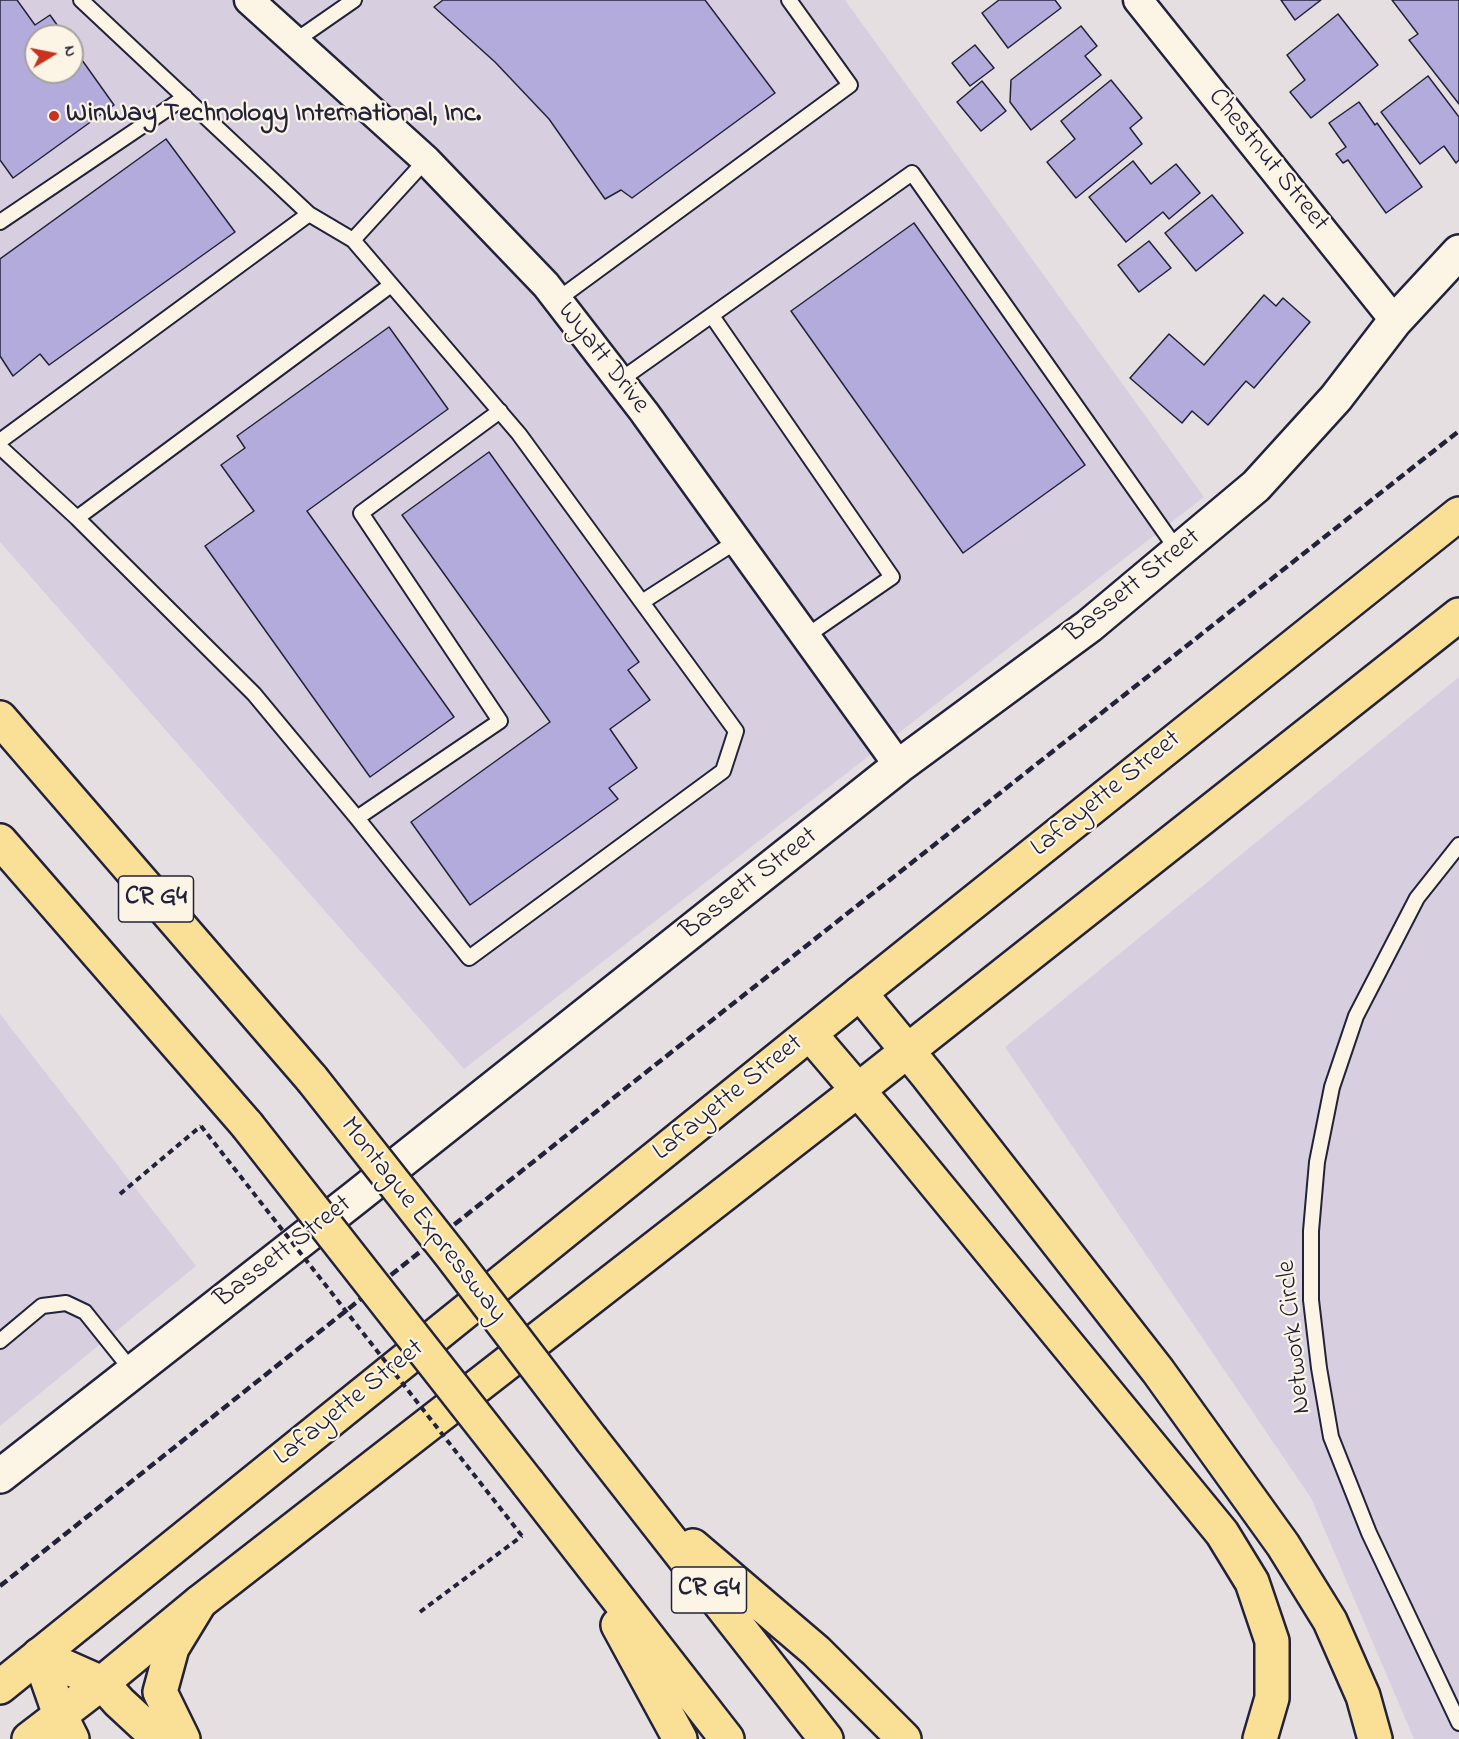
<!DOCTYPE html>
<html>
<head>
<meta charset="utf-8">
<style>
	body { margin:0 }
	#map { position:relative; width:1459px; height:1739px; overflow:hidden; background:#e6dfe2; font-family:"Indie Flower",sans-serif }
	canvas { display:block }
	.north { position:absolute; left:24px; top:24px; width:60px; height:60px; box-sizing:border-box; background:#fcf5e5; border:2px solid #a5a1a1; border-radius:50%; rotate:80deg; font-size:16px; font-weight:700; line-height:24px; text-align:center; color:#22223b }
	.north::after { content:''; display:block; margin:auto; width:21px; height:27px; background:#c8321e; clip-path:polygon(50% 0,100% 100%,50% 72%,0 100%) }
</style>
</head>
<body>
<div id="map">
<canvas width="1459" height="1739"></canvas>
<div class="north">N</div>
</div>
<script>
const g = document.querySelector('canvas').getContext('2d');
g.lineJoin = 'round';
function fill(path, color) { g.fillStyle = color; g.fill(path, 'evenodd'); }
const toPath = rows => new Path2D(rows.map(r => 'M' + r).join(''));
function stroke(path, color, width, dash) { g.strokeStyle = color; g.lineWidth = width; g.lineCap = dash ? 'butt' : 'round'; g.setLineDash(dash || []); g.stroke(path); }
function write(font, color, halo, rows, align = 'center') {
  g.font = font + ' "Indie Flower",sans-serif'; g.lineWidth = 4.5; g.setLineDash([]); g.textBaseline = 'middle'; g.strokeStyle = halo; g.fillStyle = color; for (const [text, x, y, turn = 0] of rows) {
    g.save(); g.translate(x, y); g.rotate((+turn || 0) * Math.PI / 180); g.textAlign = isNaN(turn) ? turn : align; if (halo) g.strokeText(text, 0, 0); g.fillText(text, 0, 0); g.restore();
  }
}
fill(toPath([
	[0,0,845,0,1204,497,464,1069,0,542],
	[36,36,72,36,72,72,36,72],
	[1459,677,1459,1739,1414,1739,1311,1498,1005,1047],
	[0,1014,196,1266,0,1426]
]), '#d7cfe0');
const building = toPath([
	[0,0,17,0,35,25,50,15,65,36,36,36,36,72,72,72,72,46,114,105,13,178,0,160,0,0],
	[443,0,705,0,775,93,632,198,621,190,605,199,549,119,495,62,434,7,443,0],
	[999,0,1055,0,1061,8,1008,48,982,13,999,0],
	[1281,0,1321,0,1295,20,1281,0],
	[1392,0,1459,0,1459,104,1409,40,1418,34,1392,0],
	[1338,14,1378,65,1311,118,1290,92,1305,80,1287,55,1338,14],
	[1081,26,1097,46,1085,56,1101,75,1031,130,1010,102,1011,80,1081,26],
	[975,45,994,68,970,86,952,63,975,45],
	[1428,76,1459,117,1459,160,1456,163,1444,146,1420,164,1381,112,1428,76],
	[1111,80,1142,118,1130,128,1142,144,1076,198,1047,162,1075,139,1061,121,1111,80],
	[982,81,1006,111,981,131,957,102,982,81],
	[1359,102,1375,125,1377,123,1422,187,1386,213,1348,160,1343,163,1336,154,1346,147,1329,123,1359,102],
	[166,139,235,232,49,365,40,354,13,376,0,356,0,259,166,139],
	[1133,161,1151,184,1176,164,1200,193,1169,219,1163,212,1126,242,1089,197,1133,161],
	[1212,195,1243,233,1196,271,1165,233,1212,195],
	[914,223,1085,465,963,553,791,311,914,223],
	[1149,241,1171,268,1139,292,1118,265,1149,241],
	[1264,295,1276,306,1283,298,1310,322,1254,388,1246,381,1208,425,1192,411,1182,423,1130,378,1169,334,1204,365,1264,295],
	[389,327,448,409,307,511,454,717,370,777,205,546,254,511,221,465,245,448,237,436,389,327],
	[489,452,639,662,628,670,650,700,610,729,637,768,609,788,618,799,470,905,411,822,550,722,402,515,489,452]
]);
fill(building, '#b3abdc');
stroke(building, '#22223b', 1.5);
const lane = toPath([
	[295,41,354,0],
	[0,222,185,97],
	[353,240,426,160],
	[557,300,850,85,789,0],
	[712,316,892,577,805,637],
	[619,381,912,173,1178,551],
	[0,441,309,214],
	[0,447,77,518,254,694,357,818,469,958,723,771,736,731,519,434,353,240,309,214,81,0],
	[77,518,391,285],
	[642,602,737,541],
	[357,818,500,721,361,513,500,411],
	[1459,845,1417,898,1356,1016,1332,1087,1317,1162,1311,1231,1311,1300,1319,1368,1331,1437,1369,1533,1459,1723],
	[0,1341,42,1306,66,1303,85,1312,133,1372]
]);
const street = toPath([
	[249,0,426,160,546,285,644,412,899,766],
	[1138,0,1395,321]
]);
const secondary = toPath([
	[0,1476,355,1198,899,766,1089,626,1256,486,1336,398,1395,321,1459,252]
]);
const primary = toPath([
	[0,1687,860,993,1459,514],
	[29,1739,102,1683,200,1602,858,1090,1459,615]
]);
const highway = toPath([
	[0,718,312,1079],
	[0,841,247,1125],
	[860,993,928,1076,1158,1371,1283,1545,1330,1621,1363,1696,1375,1739],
	[810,1034,879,1115,1222,1533,1252,1582,1272,1641,1272,1698,1260,1739],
	[592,1440,826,1739],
	[528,1483,727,1739],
	[693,1546,816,1651,904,1739],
	[618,1625,680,1739],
	[39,1655,102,1683,119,1702,159,1739],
	[39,1655,60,1715,72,1739],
	[183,1739,160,1692,172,1648,200,1602]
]);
stroke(lane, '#22223b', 18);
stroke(street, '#22223b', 33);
stroke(secondary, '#22223b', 38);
stroke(primary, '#22223b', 38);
stroke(highway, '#22223b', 38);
stroke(toPath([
	[120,1194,201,1126],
	[420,1612,522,1536]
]), '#22223b', 4, [6, 4.5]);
stroke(lane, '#fcf5e5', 14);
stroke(street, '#fcf5e5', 28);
stroke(secondary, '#fcf5e5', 33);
stroke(primary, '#fadf96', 33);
stroke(highway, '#fadf96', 33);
stroke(toPath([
	[0,1586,626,1088,1459,431]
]), '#22223b', 4.5, [9, 4.5]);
const highwayBridge = toPath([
	[312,1079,451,1255,592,1440],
	[247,1125,528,1483]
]);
stroke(highwayBridge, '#22223b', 38, []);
stroke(toPath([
	[201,1126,522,1536]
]), '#22223b', 4, [6, 4.5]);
stroke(highwayBridge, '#fadf96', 33);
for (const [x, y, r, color] of [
	[54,116,6,"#c8321e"]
]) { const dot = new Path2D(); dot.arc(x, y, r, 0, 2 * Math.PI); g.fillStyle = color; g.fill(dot); stroke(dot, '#fcf5e5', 2); }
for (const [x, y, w] of [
	[156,899,75],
	[709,1590,75]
]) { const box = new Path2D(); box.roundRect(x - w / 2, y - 23, w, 46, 4.5); g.fillStyle = '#fcf5e5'; g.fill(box); stroke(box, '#22223b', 1.5); }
write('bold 26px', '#22223b', null, [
	["CR G4",156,899],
	["CR G4",709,1590]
]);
write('bold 27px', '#22223b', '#fcf5e5', [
	["WinWay Technology International, Inc.",66,116]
], 'left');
write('27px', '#22223b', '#fcf5e5', [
	["Chestnut Street",1267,161,51],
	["Wyatt Drive",602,359,52],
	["Bassett Street",1134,587,-39],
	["Lafayette Street",1107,795,-39],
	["Bassett Street",750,885,-38],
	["Lafayette Street",729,1099,-39],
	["Montague Expressway",422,1221,52],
	["Bassett Street",284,1253,-38],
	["Network Circle",1296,1337,-96],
	["Lafayette Street",350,1404,-39]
]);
</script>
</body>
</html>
